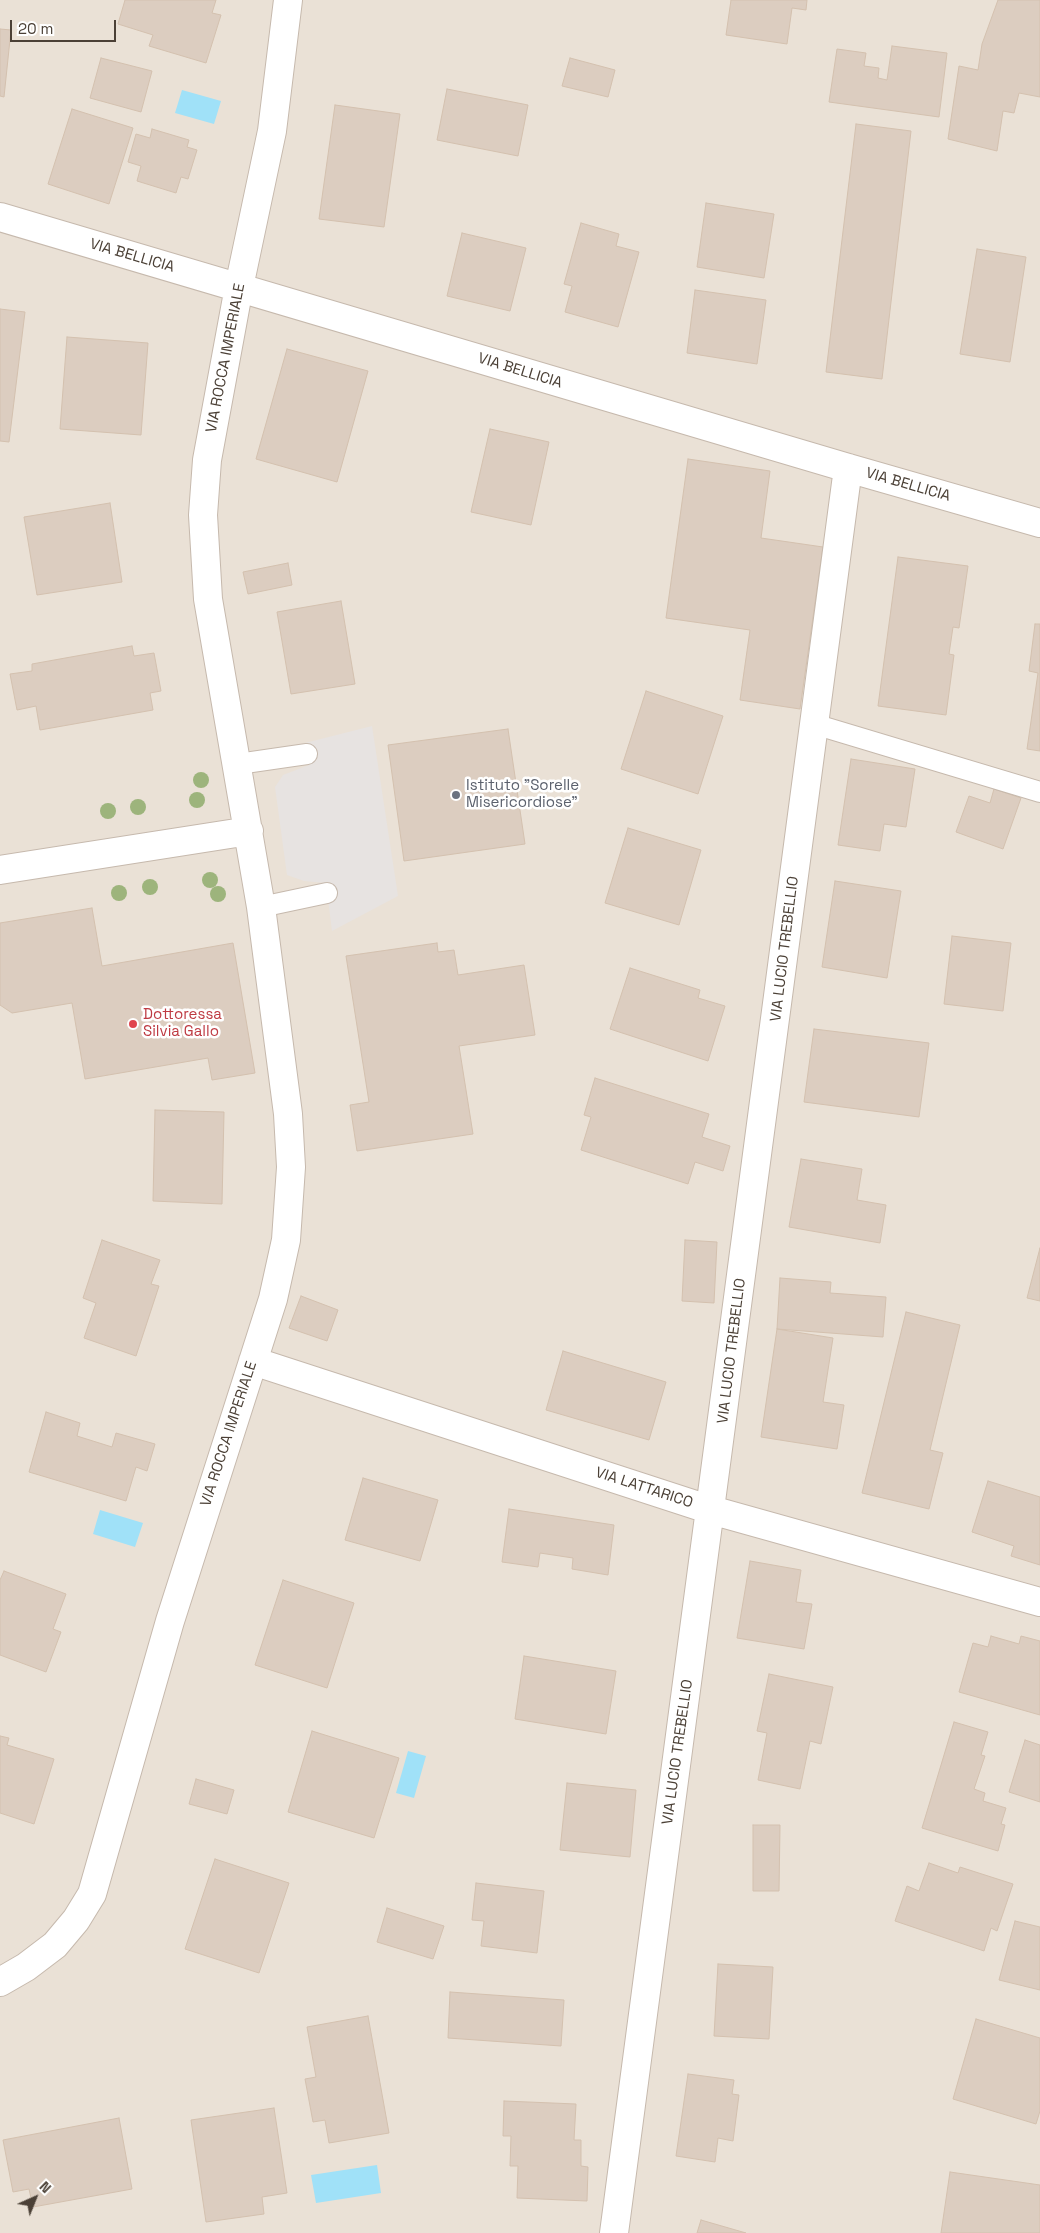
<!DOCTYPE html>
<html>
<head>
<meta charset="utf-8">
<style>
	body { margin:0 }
	#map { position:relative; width:1040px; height:2233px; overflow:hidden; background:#f6f0e9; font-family:"Space Grotesk",sans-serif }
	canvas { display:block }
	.north { position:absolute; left:10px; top:2173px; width:50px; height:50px; -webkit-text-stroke:4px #fff; paint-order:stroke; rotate:44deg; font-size:14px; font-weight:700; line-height:20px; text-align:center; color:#4b4036 }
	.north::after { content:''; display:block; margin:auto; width:18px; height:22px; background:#4b4036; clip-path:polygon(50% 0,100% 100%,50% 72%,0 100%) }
	.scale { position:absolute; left:10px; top:20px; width:106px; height:22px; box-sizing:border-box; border:2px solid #4b4036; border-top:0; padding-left:6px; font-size:15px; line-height:18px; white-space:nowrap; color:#4b4036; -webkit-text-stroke:4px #fff; paint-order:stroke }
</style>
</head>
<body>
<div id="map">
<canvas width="1040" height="2233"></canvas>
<div class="north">N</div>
<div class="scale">20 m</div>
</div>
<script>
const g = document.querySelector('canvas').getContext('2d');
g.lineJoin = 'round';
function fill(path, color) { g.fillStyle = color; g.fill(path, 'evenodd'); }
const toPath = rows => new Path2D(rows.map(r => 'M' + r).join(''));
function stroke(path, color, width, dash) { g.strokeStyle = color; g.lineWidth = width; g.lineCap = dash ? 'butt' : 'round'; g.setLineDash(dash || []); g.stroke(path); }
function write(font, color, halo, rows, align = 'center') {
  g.font = font + ' "Space Grotesk",sans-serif'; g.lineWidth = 5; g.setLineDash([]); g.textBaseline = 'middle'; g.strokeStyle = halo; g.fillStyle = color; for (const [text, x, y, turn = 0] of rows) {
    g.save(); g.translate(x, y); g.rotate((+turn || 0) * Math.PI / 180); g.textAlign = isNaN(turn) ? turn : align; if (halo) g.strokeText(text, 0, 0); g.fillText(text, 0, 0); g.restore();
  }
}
fill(toPath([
	[0,0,1040,0,1040,2233,0,2233]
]), '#eae1d6');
fill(toPath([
	[372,726,398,896,332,931,326,883,304,881,287,875,275,787,283,775,309,765,305,743]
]), '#e7e3e1');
fill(toPath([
	[182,90,221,101,214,124,175,113],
	[100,1510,143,1523,135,1547,93,1534],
	[408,1751,426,1756,414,1798,396,1793],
	[377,2165,381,2193,316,2203,311,2175]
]), '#a0e1f8');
const building = toPath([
	[125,0,216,0,212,13,221,15,206,63,149,46,153,35,118,24,125,0],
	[731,0,807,0,806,10,792,8,787,44,726,35,731,0],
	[998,0,1040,0,1040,97,1019,93,1014,113,1003,111,997,151,948,139,959,66,978,70,982,44,998,0],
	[0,29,11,30,4,97,0,96,0,29],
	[892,46,947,53,939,117,829,102,837,49,866,53,864,66,879,68,878,78,887,80,892,46],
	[101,58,152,71,141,112,90,98,101,58],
	[570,58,615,70,608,97,562,86,570,58],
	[447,89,528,105,518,156,437,140,447,89],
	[335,105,400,114,384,227,319,219,335,105],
	[72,109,133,128,109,204,48,184,72,109],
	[856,124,911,131,882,379,826,372,856,124],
	[152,129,189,140,187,147,197,150,188,179,181,177,176,193,137,181,141,166,128,162,136,134,150,138,152,129],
	[706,203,774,214,764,278,697,267,706,203],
	[581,223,619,234,616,246,639,252,618,327,565,312,572,286,564,284,581,223],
	[462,233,526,248,510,311,447,296,462,233],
	[977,249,1026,257,1010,362,960,354,977,249],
	[695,290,766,300,757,364,687,353,695,290],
	[0,309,25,312,9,442,0,441,0,309],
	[67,337,148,343,141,435,60,429,67,337],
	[287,349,368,371,337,482,256,459,287,349],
	[490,429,549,442,531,525,471,512,490,429],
	[688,459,770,471,761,538,823,547,800,709,740,700,750,630,666,618,688,459],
	[110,503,122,582,37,595,24,517,110,503],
	[898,557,968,566,959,628,953,627,949,654,954,655,946,715,878,706,898,557],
	[288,563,292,585,248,594,243,572,288,563],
	[341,601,355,684,291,694,277,612,341,601],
	[1035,624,1040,624,1040,751,1027,749,1038,673,1029,671,1035,624],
	[132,646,134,656,154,653,161,691,150,693,153,710,40,730,36,706,17,710,10,674,32,671,32,664,132,646],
	[646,691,723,716,698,794,621,769,646,691],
	[508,729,525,844,404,861,388,745,508,729],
	[851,759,915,769,906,827,884,824,880,851,838,845,851,759],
	[994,789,1021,798,1003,849,956,832,969,796,990,803,994,789],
	[628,828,701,850,679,925,605,903,628,828],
	[835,881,901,891,887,978,822,967,835,881],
	[92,908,102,966,233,943,255,1073,212,1080,208,1058,85,1079,72,1003,12,1013,0,1005,0,923,92,908],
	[952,936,1011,943,1003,1011,944,1004,952,936],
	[437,943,438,952,454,950,458,975,524,965,535,1035,459,1046,473,1134,357,1151,350,1105,369,1102,346,956,437,943],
	[630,968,700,990,698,998,725,1006,708,1061,610,1029,630,968],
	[814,1029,929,1043,919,1117,804,1102,814,1029],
	[595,1078,709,1114,702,1137,730,1146,723,1171,695,1162,688,1184,581,1150,591,1117,584,1115,595,1078],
	[155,1110,224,1112,222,1204,153,1201,155,1110],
	[801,1159,862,1169,857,1200,886,1205,880,1243,789,1227,801,1159],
	[102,1240,160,1260,151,1284,159,1286,136,1356,84,1338,96,1303,83,1298,102,1240],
	[685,1240,717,1242,714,1303,682,1301,685,1240],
	[1040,1248,1040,1301,1027,1298,1040,1248],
	[780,1278,831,1282,830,1293,886,1297,883,1337,777,1329,780,1278],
	[301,1296,338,1310,327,1341,289,1328,301,1296],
	[906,1312,960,1325,930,1450,943,1453,929,1509,862,1493,906,1312],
	[777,1329,833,1338,823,1402,844,1405,837,1449,761,1437,777,1329],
	[563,1351,666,1382,649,1440,546,1410,563,1351],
	[46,1412,80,1423,77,1436,112,1447,116,1433,155,1444,147,1471,136,1467,126,1501,29,1472,46,1412],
	[363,1478,438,1500,420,1561,345,1540,363,1478],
	[988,1481,1040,1497,1040,1565,1011,1556,1014,1546,972,1532,988,1481],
	[509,1509,614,1525,608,1575,572,1569,573,1558,540,1553,538,1567,502,1562,509,1509],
	[750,1561,801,1570,796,1602,812,1604,804,1649,737,1638,750,1561],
	[4,1571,66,1594,53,1629,61,1632,46,1672,0,1655,0,1580,4,1571],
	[283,1580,354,1603,327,1688,255,1665,283,1580],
	[991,1636,1019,1644,1021,1636,1040,1641,1040,1715,959,1692,973,1643,988,1647,991,1636],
	[524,1656,616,1671,606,1734,515,1719,524,1656],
	[769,1674,833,1687,821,1744,810,1741,800,1789,758,1780,767,1733,757,1731,769,1674],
	[954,1722,988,1732,981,1755,985,1756,974,1789,985,1793,983,1801,1006,1808,1001,1824,1005,1825,998,1851,922,1828,954,1722],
	[312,1731,399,1758,374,1838,288,1812,312,1731],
	[0,1736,9,1738,7,1745,54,1759,34,1824,0,1813,0,1736],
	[1025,1740,1040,1745,1040,1802,1009,1792,1025,1740],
	[196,1779,234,1790,227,1814,189,1804,196,1779],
	[567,1783,636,1790,630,1857,560,1850,567,1783],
	[753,1825,780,1825,779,1891,753,1891,753,1825],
	[215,1859,289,1883,259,1973,185,1949,215,1859],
	[929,1863,958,1873,960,1867,1013,1884,997,1931,991,1928,984,1951,895,1921,907,1886,919,1891,929,1863],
	[476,1883,544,1891,537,1953,481,1946,484,1921,472,1920,476,1883],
	[387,1908,444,1926,433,1959,377,1942,387,1908],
	[1015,1921,1040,1927,1040,1990,999,1980,1015,1921],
	[718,1964,773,1967,769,2039,714,2036,718,1964],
	[450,1992,564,2000,561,2046,448,2038,450,1992],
	[368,2016,389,2133,329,2143,325,2120,313,2122,305,2079,316,2077,307,2027,368,2016],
	[976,2019,1040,2038,1040,2111,1036,2124,953,2099,976,2019],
	[688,2074,734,2080,732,2094,739,2095,733,2141,718,2138,715,2162,676,2156,688,2074],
	[504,2101,576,2104,574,2140,581,2140,581,2166,588,2167,587,2201,517,2198,518,2166,510,2166,511,2136,503,2136,504,2101],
	[274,2108,287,2193,262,2197,264,2214,206,2222,191,2120,274,2108],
	[119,2118,132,2189,33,2207,29,2189,13,2192,3,2140,119,2118],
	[950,2172,1040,2185,1040,2233,941,2233,950,2172],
	[701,2220,746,2233,697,2233,701,2220]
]);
fill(building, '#dccdc0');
stroke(building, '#d4c1af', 1);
const service = toPath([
	[814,724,1040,792],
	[238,764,307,754],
	[261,907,327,893]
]);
const minor = toPath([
	[0,217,848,468,1040,523],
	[0,870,249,831],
	[253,1361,711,1510,1040,1602],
	[0,1982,26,1967,55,1945,76,1920,92,1894,170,1621,273,1299,286,1240,291,1167,288,1114,261,907,208,599,203,515,207,460,239,287,272,131,288,0],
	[614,2233,848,468]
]);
stroke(service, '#c6b9ad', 22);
stroke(minor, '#c6b9ad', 30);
stroke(service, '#fff', 20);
stroke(minor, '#fff', 28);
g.fillStyle = '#9db47c';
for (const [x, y] of [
	[201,780],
	[197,800],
	[138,807],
	[108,811],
	[210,880],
	[150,887],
	[119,893],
	[218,894]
]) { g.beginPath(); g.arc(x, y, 8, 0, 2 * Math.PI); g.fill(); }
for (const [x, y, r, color] of [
	[456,795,5,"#6b7280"],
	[133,1024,5,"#e0444e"]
]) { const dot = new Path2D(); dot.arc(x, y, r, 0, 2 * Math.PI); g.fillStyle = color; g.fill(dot); stroke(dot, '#fff', 2); }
write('15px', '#4b4036', '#fff', [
	["VIA BELLICIA",132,256,16],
	["VIA ROCCA IMPERIALE",226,358,-79],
	["VIA BELLICIA",520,371,17],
	["VIA BELLICIA",908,485,16],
	["VIA LUCIO TREBELLIO",785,949,-83],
	["VIA LUCIO TREBELLIO",732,1351,-83],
	["VIA ROCCA IMPERIALE",229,1434,-72],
	["VIA LATTARICO",644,1488,18],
	["VIA LUCIO TREBELLIO",678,1752,-82]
]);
write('15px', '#5b616d', '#fff', [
	["Istituto \"Sorelle",466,786],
	["Misericordiose\"",466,803]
], 'left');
write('15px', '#be3a42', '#fff', [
	["Dottoressa",143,1015],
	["Silvia Gallo",143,1032]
], 'left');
</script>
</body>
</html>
